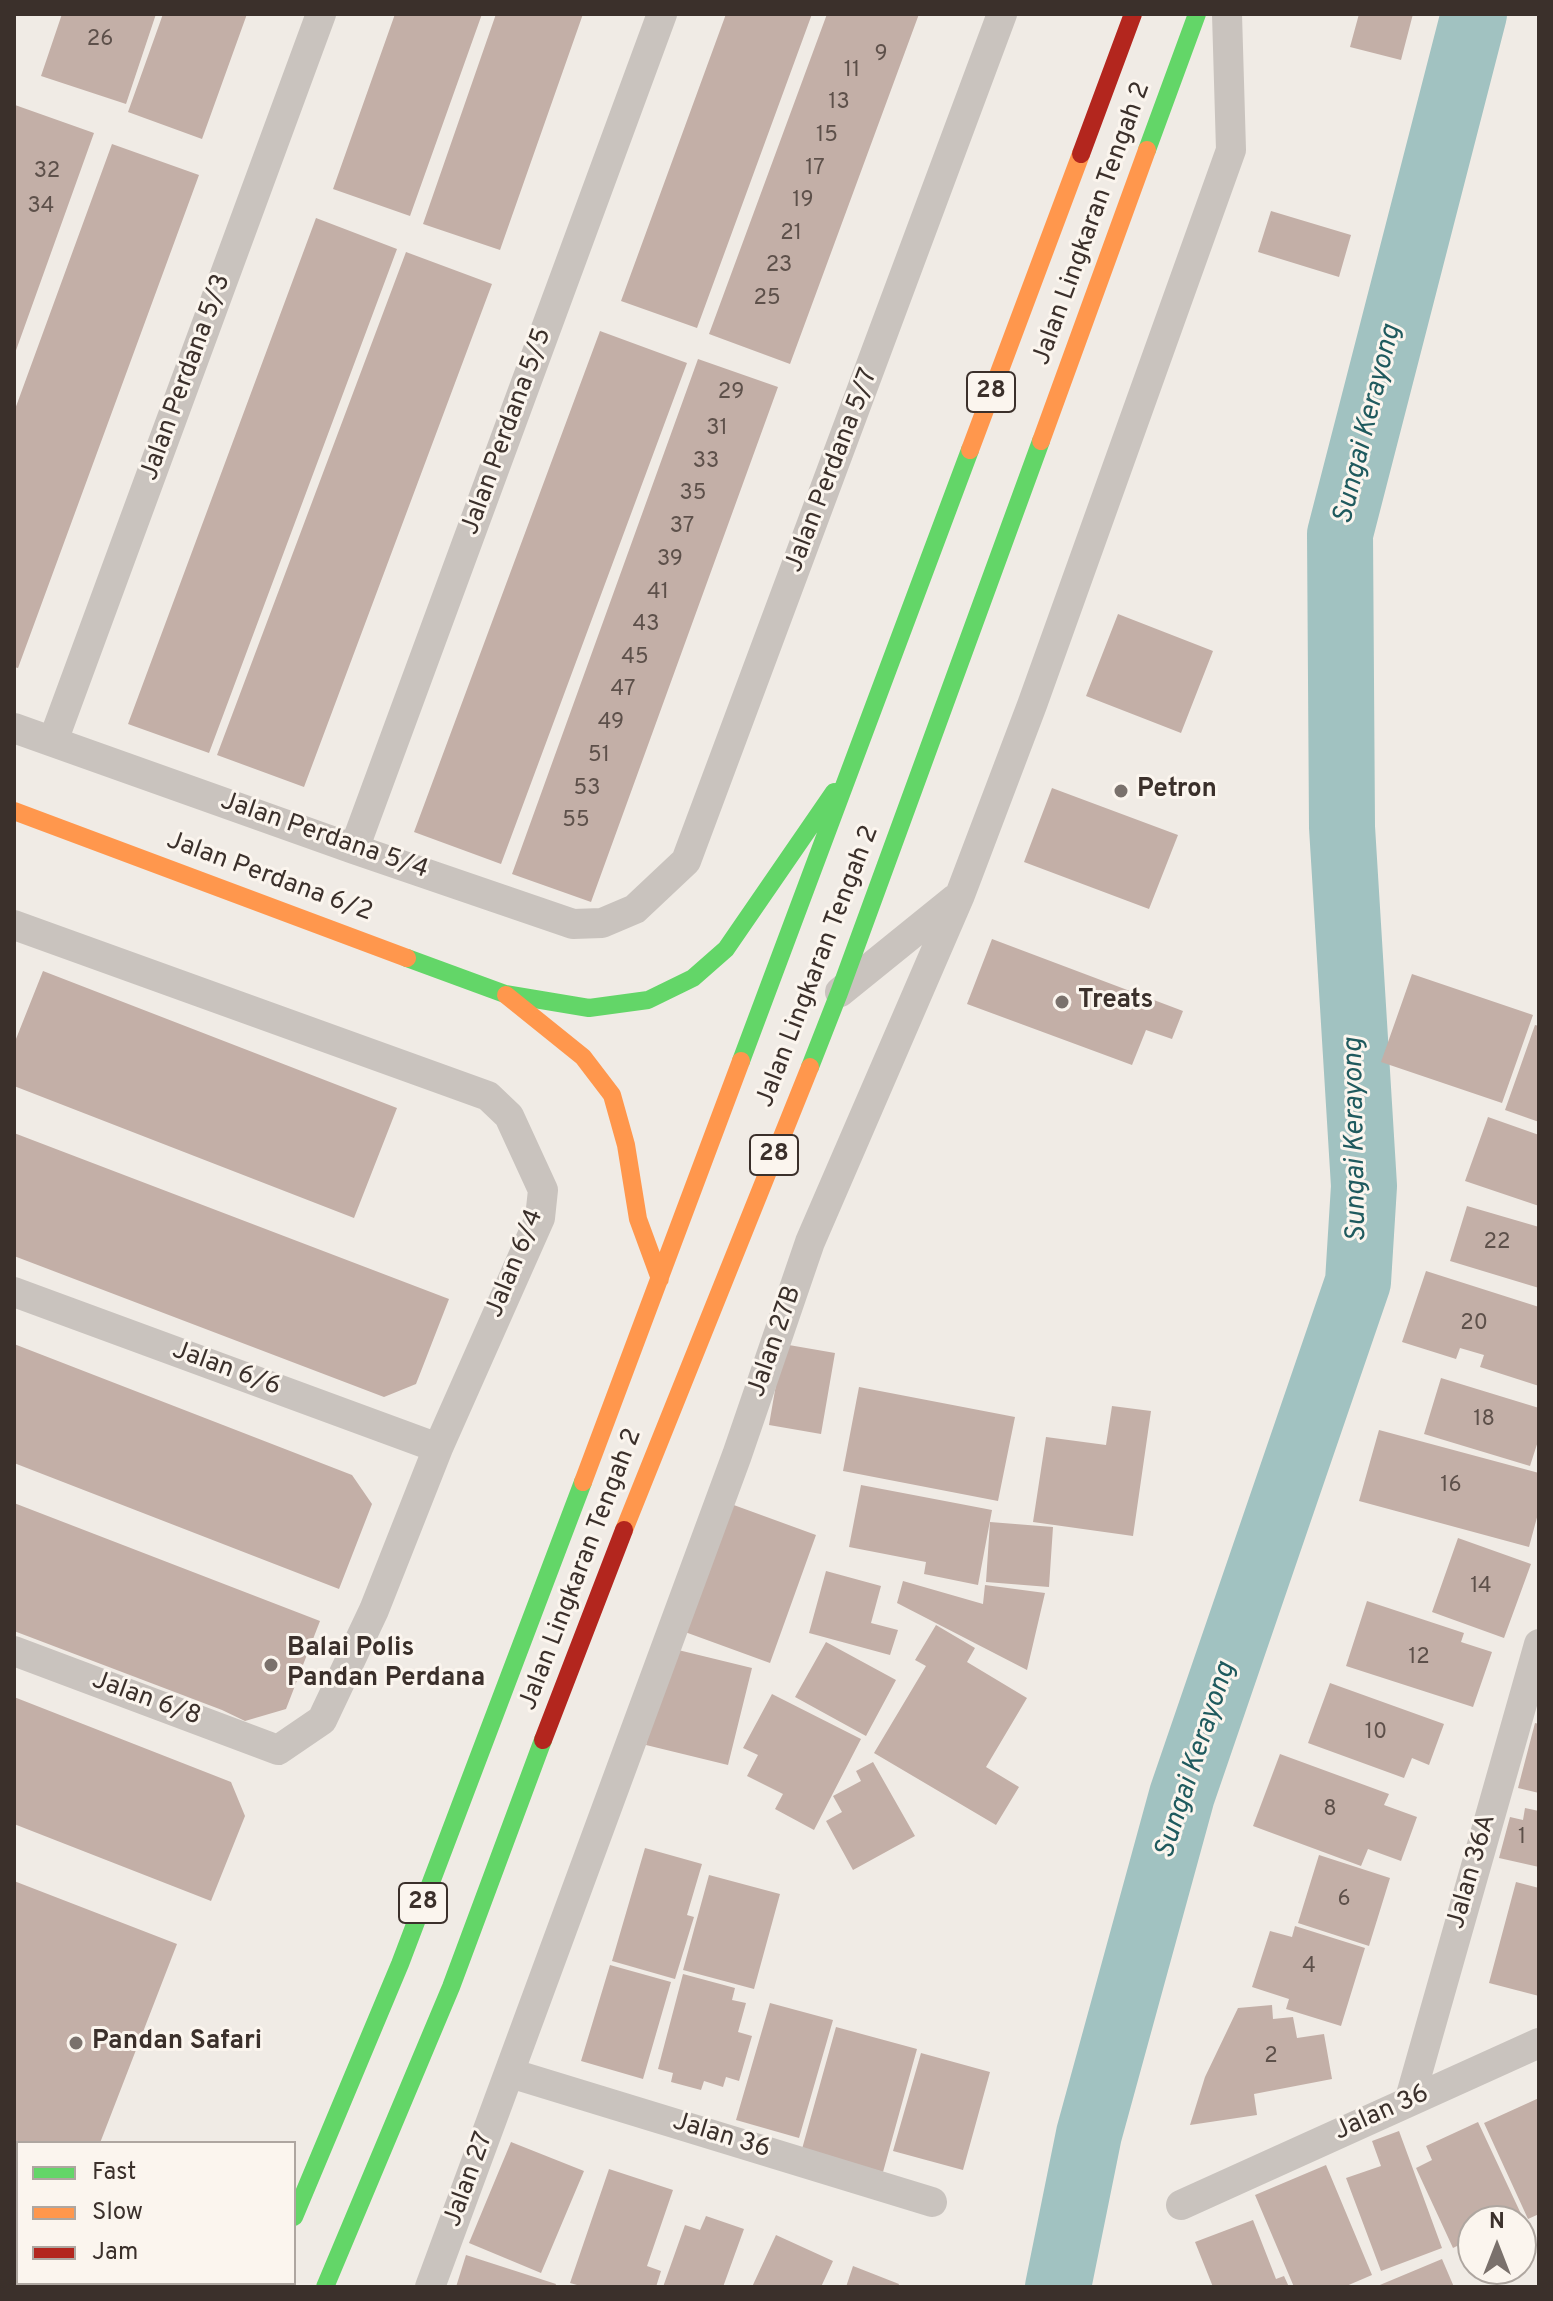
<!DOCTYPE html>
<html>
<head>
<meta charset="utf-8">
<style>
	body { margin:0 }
	#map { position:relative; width:1553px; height:2301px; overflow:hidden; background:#f0ebe5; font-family:Overpass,sans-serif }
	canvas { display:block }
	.frame { position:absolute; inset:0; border:16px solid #3b302b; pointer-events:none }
	.legend { position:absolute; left:16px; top:2141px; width:280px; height:144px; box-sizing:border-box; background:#fbf5ee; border:2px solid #aea6a0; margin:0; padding:10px 14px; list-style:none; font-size:24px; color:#3b302b }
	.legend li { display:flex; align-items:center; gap:16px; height:40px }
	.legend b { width:40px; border:2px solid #aea6a0 }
	.north { position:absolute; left:1457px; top:2205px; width:80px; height:80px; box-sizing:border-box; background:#fbf5ee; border:2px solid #aea6a0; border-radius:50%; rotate:0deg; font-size:22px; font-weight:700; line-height:32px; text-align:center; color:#3b302b }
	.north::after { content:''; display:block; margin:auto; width:28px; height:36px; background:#7a716c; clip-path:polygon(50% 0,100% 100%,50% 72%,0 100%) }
</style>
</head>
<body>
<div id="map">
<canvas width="1553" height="2301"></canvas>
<div class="frame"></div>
<ul class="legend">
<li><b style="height:10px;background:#63d668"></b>Fast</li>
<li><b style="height:10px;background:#ff974d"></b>Slow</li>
<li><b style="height:10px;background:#b3261e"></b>Jam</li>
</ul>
<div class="north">N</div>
</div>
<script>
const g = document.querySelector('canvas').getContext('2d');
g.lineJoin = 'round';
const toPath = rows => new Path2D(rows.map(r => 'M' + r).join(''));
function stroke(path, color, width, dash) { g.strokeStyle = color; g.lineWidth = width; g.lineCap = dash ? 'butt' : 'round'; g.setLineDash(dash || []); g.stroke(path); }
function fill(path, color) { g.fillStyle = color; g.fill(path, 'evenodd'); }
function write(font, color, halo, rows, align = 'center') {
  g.font = font + ' Overpass,sans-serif'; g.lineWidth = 6; g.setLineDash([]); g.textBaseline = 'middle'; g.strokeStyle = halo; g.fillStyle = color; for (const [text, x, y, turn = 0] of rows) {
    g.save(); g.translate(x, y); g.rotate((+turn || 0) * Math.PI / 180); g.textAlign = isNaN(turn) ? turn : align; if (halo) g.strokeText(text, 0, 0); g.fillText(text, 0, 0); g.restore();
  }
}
stroke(toPath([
	[1058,2287,1089,2134,1182,1795,1358,1282,1364,1186,1342,827,1340,534,1474,14]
]), '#a1c2c1', 66);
fill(toPath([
	[62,14,156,14,126,104,41,76],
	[163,14,247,14,202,139,128,112],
	[395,14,482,14,410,216,333,189],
	[496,14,583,14,500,250,423,224],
	[726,14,812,14,697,328,621,301],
	[827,14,919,14,790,364,709,334],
	[1359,14,1413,14,1401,60,1350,47],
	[15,105,94,133,14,356,14,109],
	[112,144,199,175,18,668,14,667,14,412],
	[1271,211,1351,235,1339,277,1258,252],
	[316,218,397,249,209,753,128,724],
	[406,252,492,284,304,787,217,755],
	[600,331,687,363,501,864,414,832],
	[698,359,778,387,591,902,512,874],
	[1118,614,1213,651,1181,733,1086,696],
	[1052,788,1178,835,1149,909,1024,862],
	[992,939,1183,1011,1172,1039,1146,1030,1132,1065,967,1004],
	[43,971,397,1108,354,1218,14,1086,14,1044],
	[1412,974,1533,1015,1502,1103,1381,1062],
	[1535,1025,1539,1026,1539,1122,1505,1110],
	[1488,1117,1539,1135,1539,1206,1465,1181],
	[14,1133,449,1299,416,1384,384,1397,14,1256],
	[1467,1206,1539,1227,1539,1288,1450,1261],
	[1426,1271,1539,1307,1539,1386,1480,1367,1484,1355,1460,1348,1456,1359,1402,1342],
	[14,1344,352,1475,372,1504,339,1589,14,1463],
	[783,1344,835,1353,821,1434,769,1425],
	[1441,1378,1539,1408,1539,1438,1530,1466,1424,1434],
	[859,1387,1015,1417,998,1501,843,1471],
	[1112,1406,1151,1411,1133,1536,1033,1522,1046,1437,1106,1445],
	[1379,1430,1539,1473,1539,1510,1529,1547,1359,1501],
	[861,1485,992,1510,978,1585,924,1574,926,1562,849,1547],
	[14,1503,320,1621,286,1709,245,1721,222,1710,14,1631],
	[731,1504,816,1535,770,1663,685,1632],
	[990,1522,1053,1527,1049,1587,986,1582],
	[1458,1538,1531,1564,1504,1638,1432,1612],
	[826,1571,881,1586,871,1623,898,1630,890,1655,809,1633],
	[903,1581,983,1604,985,1585,1045,1593,1027,1670,897,1603],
	[1367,1601,1464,1633,1461,1642,1492,1652,1473,1707,1346,1666],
	[936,1625,975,1648,967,1662,1027,1698,986,1767,1019,1787,996,1825,874,1753,926,1666,915,1660],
	[826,1642,896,1680,866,1736,795,1697],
	[670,1648,752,1668,728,1765,646,1745],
	[1330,1683,1444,1724,1429,1765,1412,1758,1404,1778,1308,1743],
	[772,1694,861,1739,814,1830,775,1809,783,1794,747,1776,758,1755,743,1748],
	[14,1697,231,1782,245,1816,211,1901,14,1824],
	[1535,1723,1539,1724,1539,1793,1518,1788],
	[1280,1754,1389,1794,1384,1805,1417,1817,1401,1861,1368,1849,1361,1866,1253,1826],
	[873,1762,915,1836,853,1870,826,1821,842,1812,833,1796,861,1781,856,1771],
	[1525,1808,1539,1811,1539,1867,1499,1858,1510,1817,1523,1820],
	[645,1848,702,1864,687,1915,694,1917,675,1979,612,1961],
	[1319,1855,1390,1878,1369,1946,1298,1923],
	[709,1875,780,1894,754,1989,683,1970],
	[14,1881,177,1944,100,2143,18,2143,18,2199,14,2197],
	[1516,1882,1539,1888,1539,1996,1489,1983],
	[1295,1926,1365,1948,1341,2026,1286,2009,1289,1999,1252,1987,1270,1931,1292,1937],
	[610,1965,671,1982,643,2079,581,2061],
	[683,1974,735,1988,732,2000,746,2003,738,2032,752,2036,739,2081,726,2077,723,2087,704,2081,701,2090,671,2082,673,2073,658,2069],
	[770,2003,833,2020,799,2138,736,2120],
	[1272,2005,1273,2019,1293,2017,1297,2038,1324,2034,1332,2079,1254,2094,1257,2115,1190,2125,1205,2077,1238,2008],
	[836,2027,917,2049,883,2172,802,2149],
	[921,2053,990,2072,963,2170,893,2151],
	[1539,2098,1539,2214,1528,2219,1484,2123],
	[1478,2122,1522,2216,1510,2221,1473,2221,1473,2238,1453,2248,1416,2168,1432,2160,1426,2146],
	[1399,2131,1442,2248,1381,2271,1346,2178,1381,2166,1372,2141],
	[511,2142,584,2171,541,2273,469,2243],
	[1326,2165,1372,2275,1344,2287,1294,2287,1255,2195],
	[609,2169,673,2190,647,2266,661,2271,656,2287,584,2287,570,2283],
	[706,2216,744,2229,723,2287,663,2287,685,2225,700,2230],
	[1253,2220,1276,2279,1284,2276,1289,2287,1213,2287,1195,2242],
	[776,2235,833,2261,821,2287,752,2287],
	[466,2255,556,2284,555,2287,456,2287],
	[1442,2259,1454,2287,1375,2287],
	[853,2266,899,2284,898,2287,846,2287]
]), '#c3afa7');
stroke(toPath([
	[14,728,354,849,573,924,602,923,635,909,686,861,1002,14],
	[53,741,321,14],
	[354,849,662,14],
	[14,925,488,1096,509,1116,543,1190,540,1218,438,1448,374,1610,322,1720,278,1750,14,1651],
	[840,992,955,899],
	[14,1292,438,1448],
	[510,2073,932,2202],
	[1409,2102,1539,1644],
	[1181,2205,1539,2043],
	[430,2287,737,1455,810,1242,960,895,1032,705,1231,150,1227,14]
]), '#c9c3be', 30);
stroke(toPath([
	[1147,150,1197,14],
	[407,958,505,994,589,1008,648,1000,693,978,726,949,834,792],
	[741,1061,970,450],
	[810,1067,839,993,1041,441],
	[294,2217,400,1964,583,1482],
	[325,2287,451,1987,543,1740]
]), '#63d668', 18);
stroke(toPath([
	[1041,441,1147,150],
	[970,450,1081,154],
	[14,811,407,958],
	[506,995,583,1057,612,1095,626,1145,638,1219,660,1279],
	[583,1482,741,1061],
	[624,1530,810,1067]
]), '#ff974d', 18);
stroke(toPath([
	[1081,154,1133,14],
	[543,1740,624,1530],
	[265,2287,266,2283]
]), '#b3261e', 18);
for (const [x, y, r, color] of [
	[1121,791,8,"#7a716c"],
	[1062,1002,8,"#7a716c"],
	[271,1665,8,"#7a716c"],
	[76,2043,8,"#7a716c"]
]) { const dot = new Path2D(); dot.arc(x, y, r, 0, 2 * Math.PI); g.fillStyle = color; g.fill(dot); stroke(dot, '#fbf5ee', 3); }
write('22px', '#5d504a', null, [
	["26",100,41],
	["9",881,56],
	["11",852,72],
	["13",839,104],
	["15",827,137],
	["17",815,170],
	["32",47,173],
	["19",803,202],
	["34",41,208],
	["21",791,235],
	["23",779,267],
	["25",767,300],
	["29",731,394],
	["31",717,430],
	["33",706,463],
	["35",693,495],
	["37",682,528],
	["39",670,561],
	["41",658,594],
	["43",646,626],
	["45",635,659],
	["47",623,691],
	["49",611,724],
	["51",599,757],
	["53",587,790],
	["55",576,822],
	["22",1497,1244],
	["20",1474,1325],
	["18",1484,1421],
	["16",1451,1487],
	["14",1481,1588],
	["12",1419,1659],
	["10",1376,1734],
	["8",1330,1811],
	["1",1522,1839],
	["6",1344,1901],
	["4",1309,1968],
	["2",1271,2058]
]);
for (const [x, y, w] of [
	[991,392,48],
	[774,1155,48],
	[423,1903,48]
]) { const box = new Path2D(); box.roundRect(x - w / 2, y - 20, w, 40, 6); g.fillStyle = '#fbf5ee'; g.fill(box); stroke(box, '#3b302b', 2); }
write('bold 24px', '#3b302b', null, [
	["28",991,392],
	["28",774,1155],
	["28",423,1903]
]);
write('26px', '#3b302b', '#fbf5ee', [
	["Jalan Lingkaran Tengah 2",1093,224,-70],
	["Jalan Perdana 5/3",187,378,-70],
	["Jalan Perdana 5/5",508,432,-70],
	["Jalan Perdana 5/7",833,471,-69],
	["Jalan Perdana 5/4",324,837,19],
	["Jalan Perdana 6/2",269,878,20],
	["Jalan Lingkaran Tengah 2",819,967,-69],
	["Jalan 6/4",516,1264,-68],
	["Jalan 27B",776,1342,-71],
	["Jalan 6/6",226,1370,20],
	["Jalan Lingkaran Tengah 2",582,1570,-69],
	["Jalan 6/8",146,1700,20],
	["Jalan 36A",1473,1872,-74],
	["Jalan 36",1382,2114,-24],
	["Jalan 36",721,2137,17],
	["Jalan 27",470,2180,-70]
]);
write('bold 26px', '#3b302b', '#fbf5ee', [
	["Petron",1137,791],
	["Treats",1078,1002],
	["Balai Polis",287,1650],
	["Pandan Perdana",287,1680],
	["Pandan Safari",92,2043]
], 'left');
write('italic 28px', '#1f5a5e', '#fbf5ee', [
	["Sungai Kerayong",1369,425,-76],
	["Sungai Kerayong",1357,1140,-91],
	["Sungai Kerayong",1197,1761,-72]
]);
</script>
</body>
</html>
